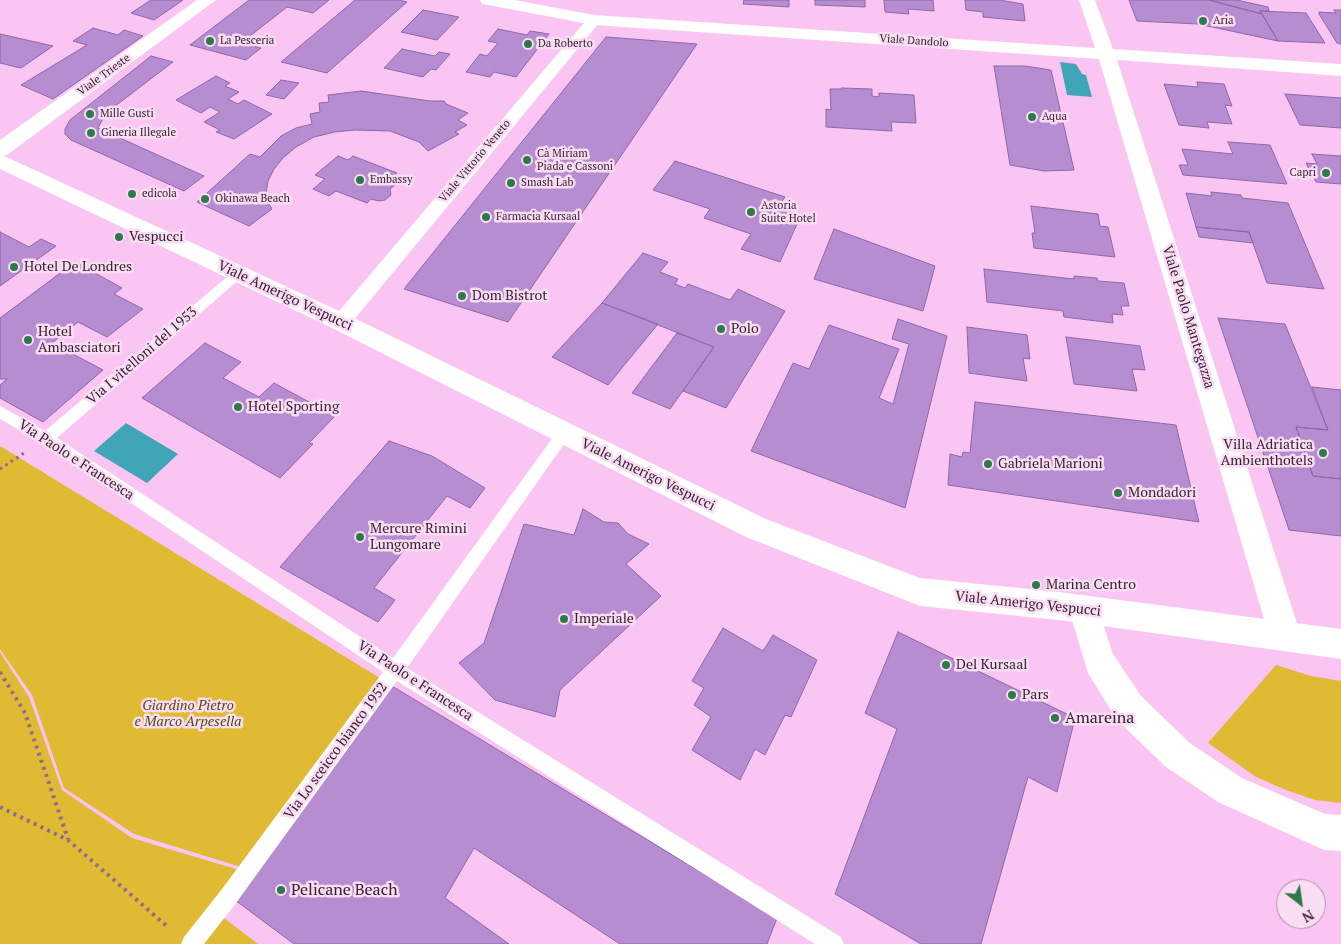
<!DOCTYPE html>
<html>
<head>
<meta charset="utf-8">
<style>
	body { margin:0 }
	#map { position:relative; width:1341px; height:944px; overflow:hidden; background:#fbc5f3; font-family:"PT Serif",serif }
	canvas { display:block }
	.north { position:absolute; left:1276px; top:879px; width:50px; height:50px; box-sizing:border-box; background:#f8ddf3; border:1px solid #ac92a8; border-radius:50%; rotate:150deg; font-size:14px; font-weight:700; line-height:20px; text-align:center; color:#3b2137 }
	.north::after { content:''; display:block; margin:auto; width:18px; height:22px; background:#2e7948; clip-path:polygon(50% 0,100% 100%,50% 72%,0 100%) }
</style>
</head>
<body>
<div id="map">
<canvas width="1341" height="944"></canvas>
<div class="north">N</div>
</div>
<script>
const g = document.querySelector('canvas').getContext('2d');
g.lineJoin = 'round';
function fill(path, color) { g.fillStyle = color; g.fill(path, 'evenodd'); }
const toPath = rows => new Path2D(rows.map(r => 'M' + r).join(''));
function stroke(path, color, width, dash) { g.strokeStyle = color; g.lineWidth = width; g.lineCap = dash ? 'butt' : 'round'; g.setLineDash(dash || []); g.stroke(path); }
function write(font, color, halo, rows, align = 'center') {
  g.font = font + ' "PT Serif",serif'; g.lineWidth = 5; g.setLineDash([]); g.textBaseline = 'middle'; g.strokeStyle = halo; g.fillStyle = color; for (const [text, x, y, turn = 0] of rows) {
    g.save(); g.translate(x, y); g.rotate((+turn || 0) * Math.PI / 180); g.textAlign = isNaN(turn) ? turn : align; if (halo) g.strokeText(text, 0, 0); g.fillText(text, 0, 0); g.restore();
  }
}
fill(toPath([
	[0,446,380,678,241,867,134,834,64,788,32,695,0,649],
	[0,652,29,697,62,790,132,838,239,870,212,909,258,944,0,944],
	[1276,665,1311,676,1341,681,1341,803,1315,800,1286,790,1256,777,1208,743]
]), '#e1ba34');
fill(toPath([
	[1060,62,1076,64,1082,74,1086,75,1092,97,1067,95],
	[126,423,178,454,147,483,94,451]
]), '#41a5b8');
const building = toPath([
	[151,0,183,0,154,20,131,13,151,0],
	[249,0,329,0,313,13,287,7,241,43,261,48,246,60,190,45,249,0],
	[355,0,399,0,407,2,327,73,281,62,355,0],
	[744,0,789,0,789,7,743,4,744,0],
	[815,0,865,0,865,7,815,5,815,0],
	[884,0,933,0,934,11,908,9,909,14,885,12,884,0],
	[965,0,999,0,1023,4,1025,21,983,17,983,12,966,10,965,0],
	[1129,0,1209,0,1262,14,1278,41,1198,24,1137,21,1129,0],
	[1209,0,1237,0,1268,7,1269,11,1260,11,1262,14,1209,0],
	[423,10,459,17,437,40,401,32,423,10],
	[1334,10,1341,10,1341,44,1337,43,1319,14,1319,12,1336,13,1334,10],
	[1260,11,1306,13,1325,43,1278,41,1260,11],
	[93,28,118,35,124,30,143,36,53,99,21,85,87,45,73,41,93,28],
	[498,29,527,35,530,31,549,34,516,77,494,72,490,77,466,72,480,54,487,56,498,43,488,41,498,29],
	[0,34,53,46,21,68,0,63,0,34],
	[606,37,697,44,508,322,404,289,606,37],
	[402,49,435,56,439,52,450,54,436,70,431,69,423,77,384,68,402,49],
	[151,56,173,62,106,113,98,128,204,176,184,191,71,140,65,134,65,129,70,120,151,56],
	[994,66,1025,66,1051,70,1074,170,1044,171,1010,165,994,66],
	[216,76,230,83,225,86,239,92,228,99,238,104,244,100,272,114,234,139,216,132,220,130,204,122,220,112,210,107,201,113,176,100,216,76],
	[281,80,299,83,284,99,266,95,281,80],
	[1197,82,1224,84,1232,106,1225,105,1232,124,1207,122,1209,128,1179,125,1164,84,1198,87,1197,82],
	[842,88,872,89,872,96,879,97,879,93,914,95,916,123,891,122,892,131,826,127,826,109,831,110,830,89,842,89,842,88],
	[361,91,430,101,444,101,446,104,468,113,458,120,467,125,455,132,459,134,428,151,419,142,390,131,355,130,335,132,314,137,296,147,283,158,274,169,268,181,266,193,268,202,272,209,249,226,197,202,250,154,260,157,281,136,296,128,312,124,310,114,320,112,319,103,329,102,328,95,361,91],
	[1285,94,1341,98,1341,128,1300,125,1285,94],
	[1228,142,1270,145,1287,184,1183,175,1179,165,1188,165,1182,149,1233,154,1228,142],
	[1312,154,1341,156,1341,184,1316,182,1306,163,1317,164,1312,154],
	[338,156,348,160,353,156,397,173,391,178,399,182,390,189,391,195,385,200,379,201,371,199,367,203,336,191,329,196,313,189,325,179,315,175,338,156],
	[675,161,785,197,778,207,801,215,780,262,741,249,751,234,704,218,710,209,653,190,675,161],
	[1211,192,1241,195,1242,198,1288,203,1324,289,1267,283,1249,232,1196,227,1186,193,1212,196,1211,192],
	[1031,206,1098,214,1100,226,1108,227,1115,257,1034,248,1032,233,1035,233,1031,206],
	[1196,227,1249,232,1253,243,1199,237,1196,227],
	[834,229,935,266,923,311,814,279,834,229],
	[0,232,29,247,41,239,56,246,0,286,0,232],
	[643,253,668,262,660,272,678,279,675,284,685,288,688,284,730,300,738,289,785,311,726,408,683,391,714,347,602,303,643,253],
	[75,262,122,288,114,294,143,309,107,337,78,322,52,343,103,370,43,422,0,398,0,385,7,379,0,379,0,318,75,262],
	[984,269,1074,279,1074,276,1097,278,1098,281,1124,283,1129,306,1121,306,1123,315,1112,314,1113,323,1064,317,1063,311,987,302,984,269],
	[602,303,658,324,608,385,552,357,602,303],
	[1218,318,1285,324,1328,430,1296,427,1313,476,1341,479,1341,536,1289,530,1218,318],
	[898,319,947,336,905,508,751,451,793,363,809,369,829,325,899,349,879,398,893,404,909,344,892,339,898,319],
	[967,327,1027,335,1030,359,1023,358,1027,381,969,373,967,327],
	[677,333,714,347,670,409,632,393,677,333],
	[1066,337,1140,346,1145,370,1132,369,1137,391,1074,384,1066,337],
	[205,343,241,362,223,378,259,397,274,383,335,416,309,443,313,444,280,478,142,398,205,343],
	[1312,387,1341,390,1341,479,1313,476,1296,427,1328,430,1312,387],
	[975,402,1176,425,1199,522,948,485,950,454,962,457,963,452,970,453,975,402],
	[389,441,432,456,485,488,470,508,447,496,374,588,395,600,378,622,280,567,389,441],
	[583,509,604,522,618,523,628,534,649,544,626,564,661,596,560,690,555,717,495,700,459,663,484,643,524,524,574,535,583,509],
	[723,628,763,651,773,635,817,660,791,717,785,715,765,755,755,749,740,780,692,750,711,717,694,705,704,688,692,681,723,628],
	[898,632,1075,718,1057,792,1028,777,981,944,921,944,835,894,897,729,865,713,898,632],
	[392,686,777,918,767,944,620,944,474,848,445,898,509,944,294,944,235,900,392,686]
]);
fill(building, '#b78dd1');
stroke(building, '#8f67a8', 1);
stroke(toPath([
	[0,469,24,453]
]), '#936c8d', 3, [2.5, 4]);
stroke(toPath([
	[0,672,25,713,68,839],
	[0,807,68,840,169,928]
]), '#936c8d', 4, [3, 4.5]);
fill(toPath([
	[238,269,242,271,244,274,242,277,57,438,393,658,559,429,564,427,569,429,571,433,569,437,407,668,841,937,844,944,815,944,397,681,236,903,204,944,181,944,184,937,222,889,383,672,41,443,0,419,0,406,45,431,234,271,238,269]
]), '#fff');
fill(toPath([
	[594,16,599,17,601,20,599,23,348,327,341,329,334,327,331,322,334,317,589,17,594,16]
]), '#fff');
fill(toPath([
	[197,0,216,0,7,155,0,156,0,140,197,0],
	[480,0,515,0,594,15,1095,48,1079,0,1095,0,1113,49,1341,64,1341,76,1117,60,1301,636,1296,647,1285,651,1274,647,1269,636,1099,59,594,25,488,5,482,4,480,0],
	[1084,595,1095,600,1113,654,1141,696,1190,743,1242,778,1325,814,1341,815,1341,851,1324,850,1218,802,1166,767,1117,720,1088,673,1069,610,1073,600,1084,595]
]), '#fff');
fill(toPath([
	[0,154,350,316,766,519,920,578,1059,592,1341,629,1341,659,1059,620,920,606,746,537,332,328,0,169,0,154]
]), '#fff');
for (const [x, y, r, color] of [
	[1203,21,5,"#2e7948"],
	[210,41,5,"#2e7948"],
	[528,44,5,"#2e7948"],
	[90,114,5,"#2e7948"],
	[1032,117,5,"#2e7948"],
	[91,133,5,"#2e7948"],
	[527,160,5,"#2e7948"],
	[1326,173,5,"#2e7948"],
	[360,180,5,"#2e7948"],
	[511,183,5,"#2e7948"],
	[132,194,5,"#2e7948"],
	[205,199,5,"#2e7948"],
	[751,212,5,"#2e7948"],
	[486,217,5,"#2e7948"],
	[119,237,5,"#2e7948"],
	[14,267,5,"#2e7948"],
	[462,296,5,"#2e7948"],
	[721,329,5,"#2e7948"],
	[28,340,5,"#2e7948"],
	[238,407,5,"#2e7948"],
	[1323,453,5,"#2e7948"],
	[988,464,5,"#2e7948"],
	[1118,493,5,"#2e7948"],
	[360,537,5,"#2e7948"],
	[1036,585,5,"#2e7948"],
	[564,619,5,"#2e7948"],
	[946,665,5,"#2e7948"],
	[1012,695,5,"#2e7948"],
	[1055,718,5,"#2e7948"],
	[281,890,5,"#2e7948"]
]) { const dot = new Path2D(); dot.arc(x, y, r, 0, 2 * Math.PI); g.fillStyle = color; g.fill(dot); stroke(dot, '#f8ddf3', 2); }
write('11px', '#3b2137', '#f8ddf3', [
	["Aria",1213,21],
	["La Pesceria",220,41],
	["Da Roberto",538,44],
	["Mille Gusti",100,114],
	["Aqua",1042,117],
	["Gineria Illegale",101,133],
	["Cà Miriam",537,154],
	["Piada e Cassoni",537,167],
	["Capri",1316,173,"right"],
	["Embassy",370,180],
	["Smash Lab",521,183],
	["edicola",142,194],
	["Okinawa Beach",215,199],
	["Astoria",761,206],
	["Suite Hotel",761,219],
	["Farmacia Kursaal",496,217]
], 'left');
write('11px', '#3b2137', '#f8ddf3', [
	["Viale Dandolo",914,41,4],
	["Viale Trieste",104,75,-36],
	["Viale Vittorio Veneto",475,161,-50]
]);
write('14px', '#3b2137', '#f8ddf3', [
	["Vespucci",129,237],
	["Hotel De Londres",24,267],
	["Dom Bistrot",472,296],
	["Polo",731,329],
	["Hotel",38,332],
	["Ambasciatori",38,348],
	["Hotel Sporting",248,407],
	["Villa Adriatica",1313,445,"right"],
	["Ambienthotels",1313,461,"right"],
	["Gabriela Marioni",998,464],
	["Mondadori",1128,493],
	["Mercure Rimini",370,529],
	["Lungomare",370,545],
	["Marina Centro",1046,585],
	["Imperiale",574,619],
	["Del Kursaal",956,665],
	["Pars",1022,695]
], 'left');
write('14px', '#3b2137', '#f8ddf3', [
	["Viale Amerigo Vespucci",285,296,25],
	["Viale Paolo Mantegazza",1188,317,73],
	["Via I vitelloni del 1953",142,356,-41],
	["Via Paolo e Francesca",76,460,33],
	["Viale Amerigo Vespucci",648,475,26],
	["Viale Amerigo Vespucci",1028,604,6],
	["Via Paolo e Francesca",415,681,33],
	["Via Lo sceicco bianco 1952",336,751,-54]
]);
write('italic 14px', '#59480f', '#f8ddf3', [
	["Giardino Pietro",188,706],
	["e Marco Arpesella",188,722]
]);
write('16px', '#3b2137', '#f8ddf3', [
	["Amareina",1065,718],
	["Pelicane Beach",291,890]
], 'left');
</script>
</body>
</html>
